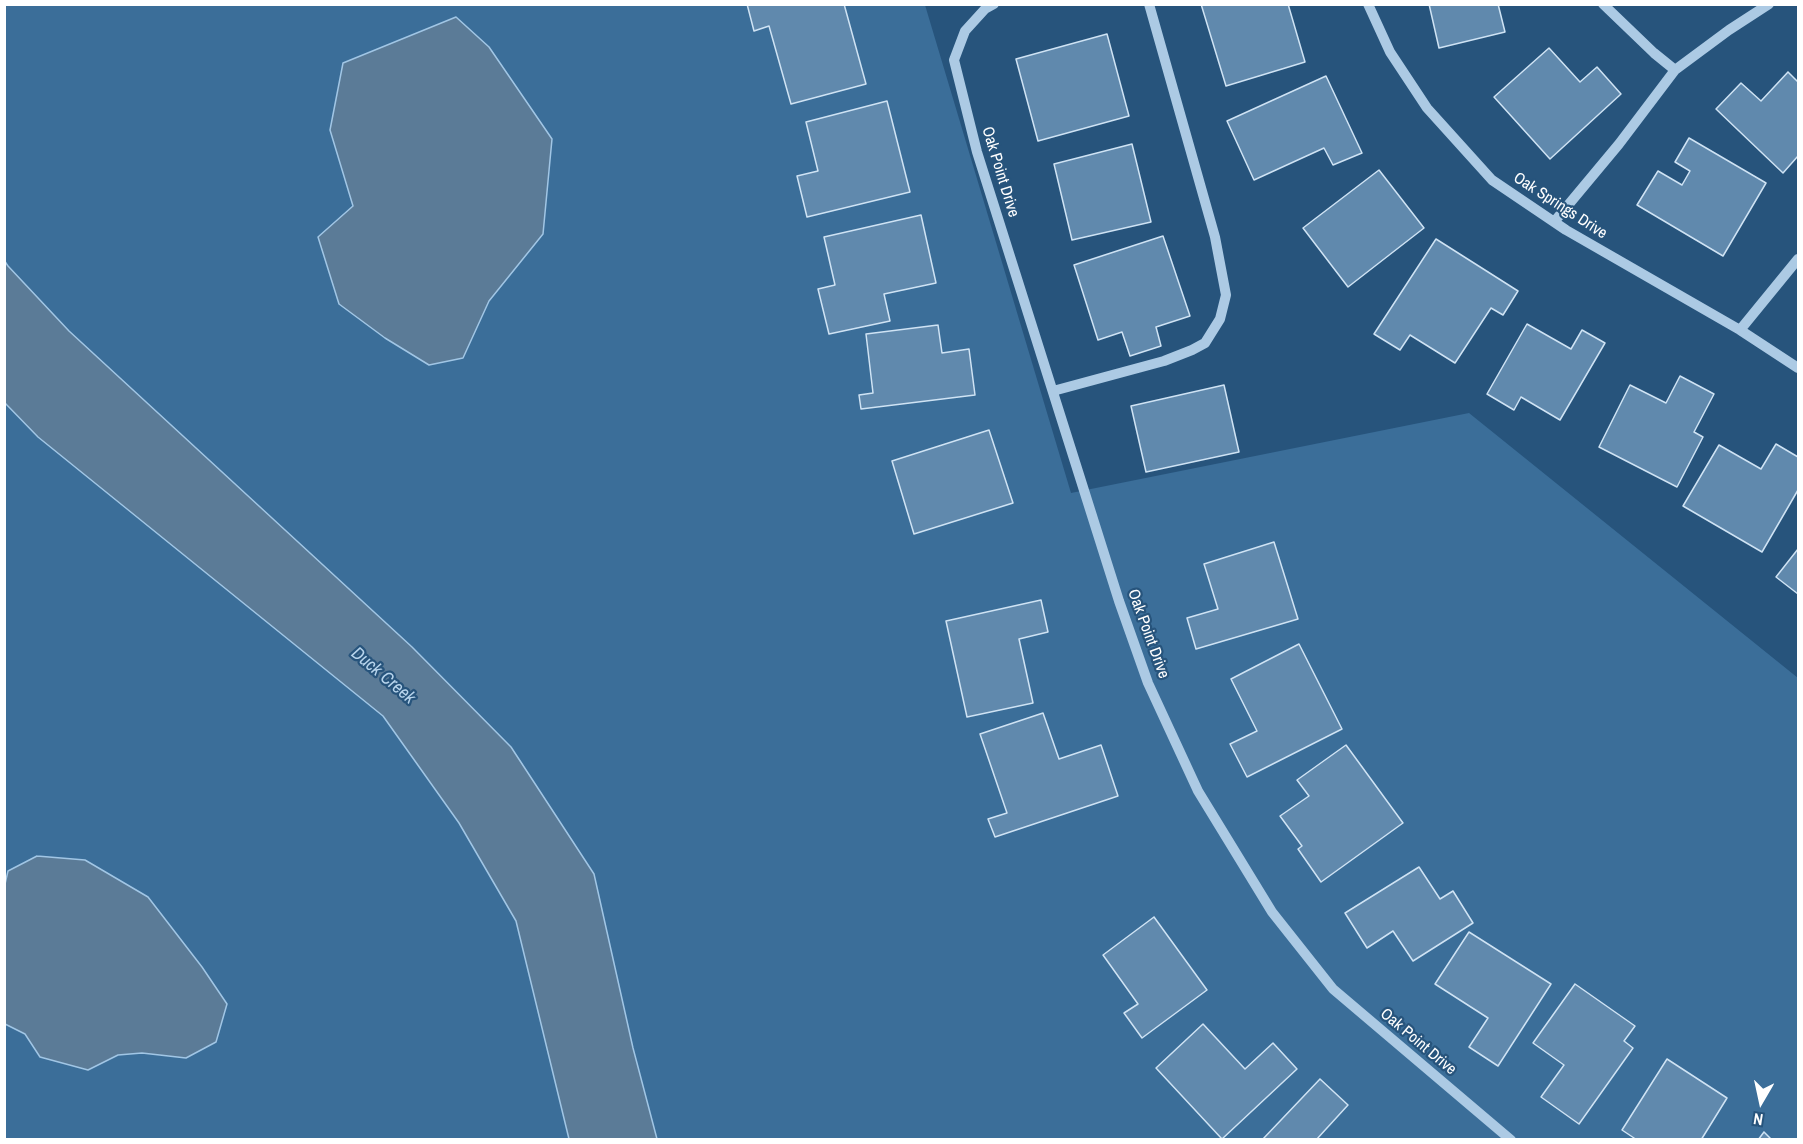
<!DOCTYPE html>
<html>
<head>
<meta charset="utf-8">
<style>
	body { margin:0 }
	#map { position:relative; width:1803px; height:1144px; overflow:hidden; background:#27547c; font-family:"Archivo Narrow",sans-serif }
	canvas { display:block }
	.frame { position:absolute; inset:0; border:6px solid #fff; pointer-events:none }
	.north { position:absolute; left:1731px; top:1072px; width:60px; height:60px; -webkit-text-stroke:4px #27547c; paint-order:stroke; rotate:189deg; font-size:16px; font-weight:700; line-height:24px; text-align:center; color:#fff }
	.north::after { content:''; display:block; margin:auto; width:21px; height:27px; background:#fff; clip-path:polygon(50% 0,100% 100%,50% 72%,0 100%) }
</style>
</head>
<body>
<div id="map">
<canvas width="1803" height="1144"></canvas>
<div class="frame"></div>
<div class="north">N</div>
</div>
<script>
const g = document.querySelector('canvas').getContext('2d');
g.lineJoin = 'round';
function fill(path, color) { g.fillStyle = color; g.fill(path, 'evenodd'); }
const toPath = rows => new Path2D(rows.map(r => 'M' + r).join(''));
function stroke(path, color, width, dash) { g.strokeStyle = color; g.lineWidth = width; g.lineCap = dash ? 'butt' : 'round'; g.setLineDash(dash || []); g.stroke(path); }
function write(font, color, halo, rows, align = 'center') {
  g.font = font + ' "Archivo Narrow",sans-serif'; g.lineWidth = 4.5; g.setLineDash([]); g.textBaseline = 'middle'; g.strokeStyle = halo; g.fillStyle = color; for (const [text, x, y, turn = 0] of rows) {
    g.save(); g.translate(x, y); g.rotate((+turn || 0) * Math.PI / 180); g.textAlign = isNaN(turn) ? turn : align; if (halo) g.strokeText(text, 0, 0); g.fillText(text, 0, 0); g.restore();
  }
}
fill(toPath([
	[5,5,925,5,1071,493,1469,413,1798,678,1798,1139,5,1140]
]), '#3b6e99');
const water = toPath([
	[456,17,489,47,552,139,543,234,489,301,463,358,429,365,385,338,339,304,318,237,353,206,330,130,343,63,456,17],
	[4,260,8,266,69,331,412,647,511,747,594,874,633,1048,657,1139,569,1139,516,921,459,823,383,716,38,437,5,403,4,260],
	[37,856,85,860,148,897,202,967,227,1004,216,1042,186,1058,142,1053,118,1055,88,1070,40,1057,25,1034,5,1024,5,884,8,871,37,856]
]);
fill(water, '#5b7b97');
stroke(water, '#a1c6e5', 1.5);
const building = toPath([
	[747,4,844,4,866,84,791,104,769,26,754,31,747,4],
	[1201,4,1288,4,1305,62,1226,86,1201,4],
	[1429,4,1498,4,1505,32,1439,48,1429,4],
	[1107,34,1129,116,1038,141,1016,59,1107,34],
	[1549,48,1580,82,1597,67,1621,94,1550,159,1494,97,1549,48],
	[1788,72,1798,82,1798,156,1783,173,1716,109,1741,83,1761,101,1788,72],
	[1326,76,1362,153,1333,165,1324,148,1254,180,1227,121,1326,76],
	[887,101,910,192,807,217,797,176,818,171,806,122,887,101],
	[1689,138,1766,183,1723,256,1637,205,1658,171,1682,185,1690,171,1675,162,1689,138],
	[1132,144,1151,222,1072,240,1054,164,1132,144],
	[1379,170,1424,228,1348,287,1303,228,1379,170],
	[921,215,936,283,884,294,890,321,829,334,818,289,835,285,824,237,921,215],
	[1163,236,1190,316,1156,327,1161,346,1130,356,1122,332,1098,340,1074,265,1163,236],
	[1436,239,1518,291,1503,315,1491,308,1455,363,1410,335,1400,350,1374,334,1436,239],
	[1527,324,1571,349,1582,330,1605,343,1560,420,1521,397,1514,410,1487,394,1527,324],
	[938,325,942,353,969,349,975,395,861,409,859,395,873,393,866,334,938,325],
	[1680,376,1714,394,1694,432,1703,437,1677,487,1599,447,1630,385,1666,403,1680,376],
	[1224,385,1239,452,1146,472,1131,406,1224,385],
	[989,430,1013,503,914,534,892,461,989,430],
	[1776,444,1798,457,1798,490,1762,552,1683,506,1719,445,1761,469,1776,444],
	[1274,542,1298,619,1196,649,1187,618,1218,609,1204,564,1274,542],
	[1798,549,1798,594,1776,577,1798,549],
	[1041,600,1048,632,1019,639,1033,703,967,717,946,621,1041,600],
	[1299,644,1342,729,1247,777,1230,744,1257,731,1231,679,1299,644],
	[1043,713,1059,759,1101,745,1118,796,995,837,988,819,1007,813,980,734,1043,713],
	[1346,745,1403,823,1321,882,1298,849,1302,846,1280,816,1309,796,1297,780,1346,745],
	[1419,867,1440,899,1453,891,1473,923,1413,961,1393,931,1367,948,1345,913,1419,867],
	[1154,917,1207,990,1142,1038,1124,1013,1138,1004,1103,955,1154,917],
	[1469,932,1551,984,1498,1066,1469,1047,1488,1018,1435,984,1469,932],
	[1575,984,1635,1026,1624,1041,1633,1048,1579,1124,1541,1097,1564,1065,1533,1043,1575,984],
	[1203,1024,1245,1069,1273,1043,1297,1069,1222,1139,1156,1068,1203,1024],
	[1667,1059,1727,1098,1701,1140,1637,1140,1622,1130,1667,1059],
	[1320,1079,1348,1105,1316,1140,1262,1140,1320,1079],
	[1764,1132,1772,1140,1758,1140,1764,1132]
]);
fill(building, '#6089ad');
stroke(building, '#cfe3f4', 1.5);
stroke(toPath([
	[994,4,985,9,965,31,954,60,977,152,1119,601,1148,683,1198,791,1272,912,1333,989,1511,1140],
	[1368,4,1390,52,1427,108,1492,180,1566,230,1740,330,1798,368],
	[1603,4,1654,53,1675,70],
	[1554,222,1619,144,1675,70,1729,30,1769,4],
	[1740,330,1798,259],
	[1053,391,1164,361,1192,350,1205,343,1220,319,1226,295,1215,237,1149,4]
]), '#accae4', 10);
write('16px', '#fff', '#27547c', [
	["Oak Point Drive",1000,172,73],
	["Oak Springs Drive",1560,206,33],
	["Oak Point Drive",1148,634,70],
	["Oak Point Drive",1418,1042,40]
]);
write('italic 18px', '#b7d4ec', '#27547c', [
	["Duck Creek",383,676,40]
]);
</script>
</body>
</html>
